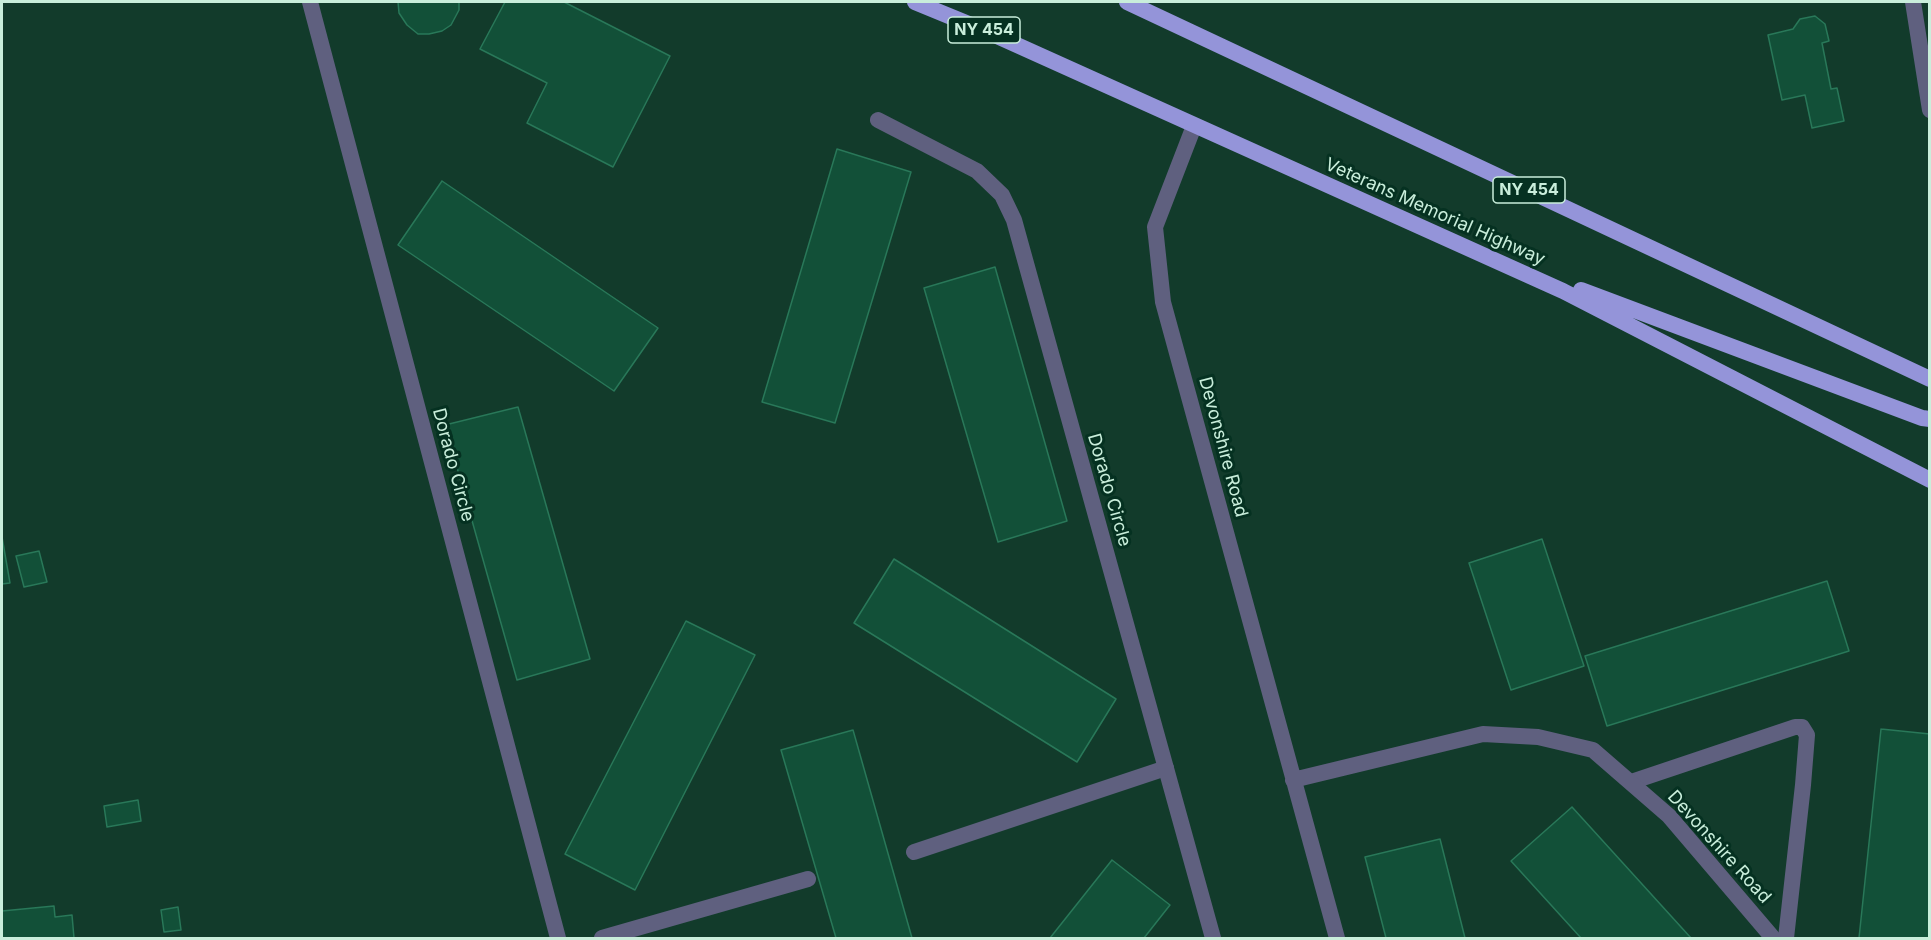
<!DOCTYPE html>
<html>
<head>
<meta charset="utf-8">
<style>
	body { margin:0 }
	#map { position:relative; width:1931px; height:940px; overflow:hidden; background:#123b2b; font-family:Inter,sans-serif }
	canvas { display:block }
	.frame { position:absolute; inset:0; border:3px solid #c9eedb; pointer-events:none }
</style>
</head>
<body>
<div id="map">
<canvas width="1931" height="940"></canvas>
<div class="frame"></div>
</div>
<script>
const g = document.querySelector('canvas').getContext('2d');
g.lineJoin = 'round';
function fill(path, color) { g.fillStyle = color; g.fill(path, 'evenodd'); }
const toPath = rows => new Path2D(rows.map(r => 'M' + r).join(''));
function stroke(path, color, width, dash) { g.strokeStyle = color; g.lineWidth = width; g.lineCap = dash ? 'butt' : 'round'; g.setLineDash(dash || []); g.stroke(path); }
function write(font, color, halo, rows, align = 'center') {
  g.font = font + ' Inter,sans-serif'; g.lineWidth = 6; g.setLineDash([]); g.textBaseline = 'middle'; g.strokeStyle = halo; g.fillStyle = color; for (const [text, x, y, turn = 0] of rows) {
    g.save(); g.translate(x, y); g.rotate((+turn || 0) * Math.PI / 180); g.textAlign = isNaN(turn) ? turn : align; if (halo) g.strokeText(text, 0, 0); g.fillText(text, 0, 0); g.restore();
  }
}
const building = toPath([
	[398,2,459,2,459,10,451,25,442,31,429,34,418,34,407,25,399,13,398,2],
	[505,2,564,2,670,56,613,167,527,123,547,83,480,49,505,2],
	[1815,16,1825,24,1829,41,1822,43,1831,89,1837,88,1844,121,1812,128,1805,95,1782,100,1768,35,1793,29,1800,19,1815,16],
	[837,149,911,172,835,423,762,402,837,149],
	[442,181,658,328,614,391,398,245,442,181],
	[995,267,1067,521,998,542,924,288,995,267],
	[518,407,590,659,517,680,445,425,518,407],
	[2,537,10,583,2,584,2,537],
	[1542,539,1584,666,1511,690,1469,563,1542,539],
	[39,551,47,582,24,587,16,556,39,551],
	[894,559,1116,699,1077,762,854,623,894,559],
	[1827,581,1849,651,1607,726,1585,656,1827,581],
	[686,621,755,655,635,890,565,854,686,621],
	[1881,729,1930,734,1930,938,1859,938,1881,729],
	[853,730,912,938,836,938,781,750,853,730],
	[138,800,141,821,107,827,104,806,138,800],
	[1572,807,1691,938,1581,938,1511,861,1572,807],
	[1440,839,1465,938,1386,938,1365,857,1440,839],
	[1112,860,1170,905,1144,938,1050,938,1112,860],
	[54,906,55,917,72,915,74,938,2,938,2,911,54,906],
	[178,907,181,930,164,932,161,910,178,907]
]);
fill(building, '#125038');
stroke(building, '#297859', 1.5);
stroke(toPath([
	[1631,782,1795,727,1802,727,1807,735,1803,785,1786,938],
	[914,852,1166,768],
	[602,938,808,879]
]), '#5f607f', 16);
stroke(toPath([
	[310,2,558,938],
	[1913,2,1930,110],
	[878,120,977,171,1002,195,1014,220,1213,938],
	[1194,126,1155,227,1163,302,1337,938],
	[1293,780,1483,734,1538,737,1593,750,1669,816,1773,938]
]), '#5f607f', 16);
stroke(toPath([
	[915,2,988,32,1563,291,1930,480],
	[1127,2,1930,379],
	[1581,290,1922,418,1930,419]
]), '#9494d9', 16);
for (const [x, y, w] of [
	[984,30,72],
	[1529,190,72]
]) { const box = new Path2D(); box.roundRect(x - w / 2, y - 13, w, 26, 4.5); g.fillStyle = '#053121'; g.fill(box); stroke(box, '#c9eedb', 1.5); }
write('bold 16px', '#c9eedb', null, [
	["NY 454",984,30],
	["NY 454",1529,190]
]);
write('18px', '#c9eedb', '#053121', [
	["Veterans Memorial Highway",1435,212,24],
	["Devonshire Road",1223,447,75],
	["Dorado Circle",453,465,75],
	["Dorado Circle",1109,490,74],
	["Devonshire Road",1719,847,48]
]);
</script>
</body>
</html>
